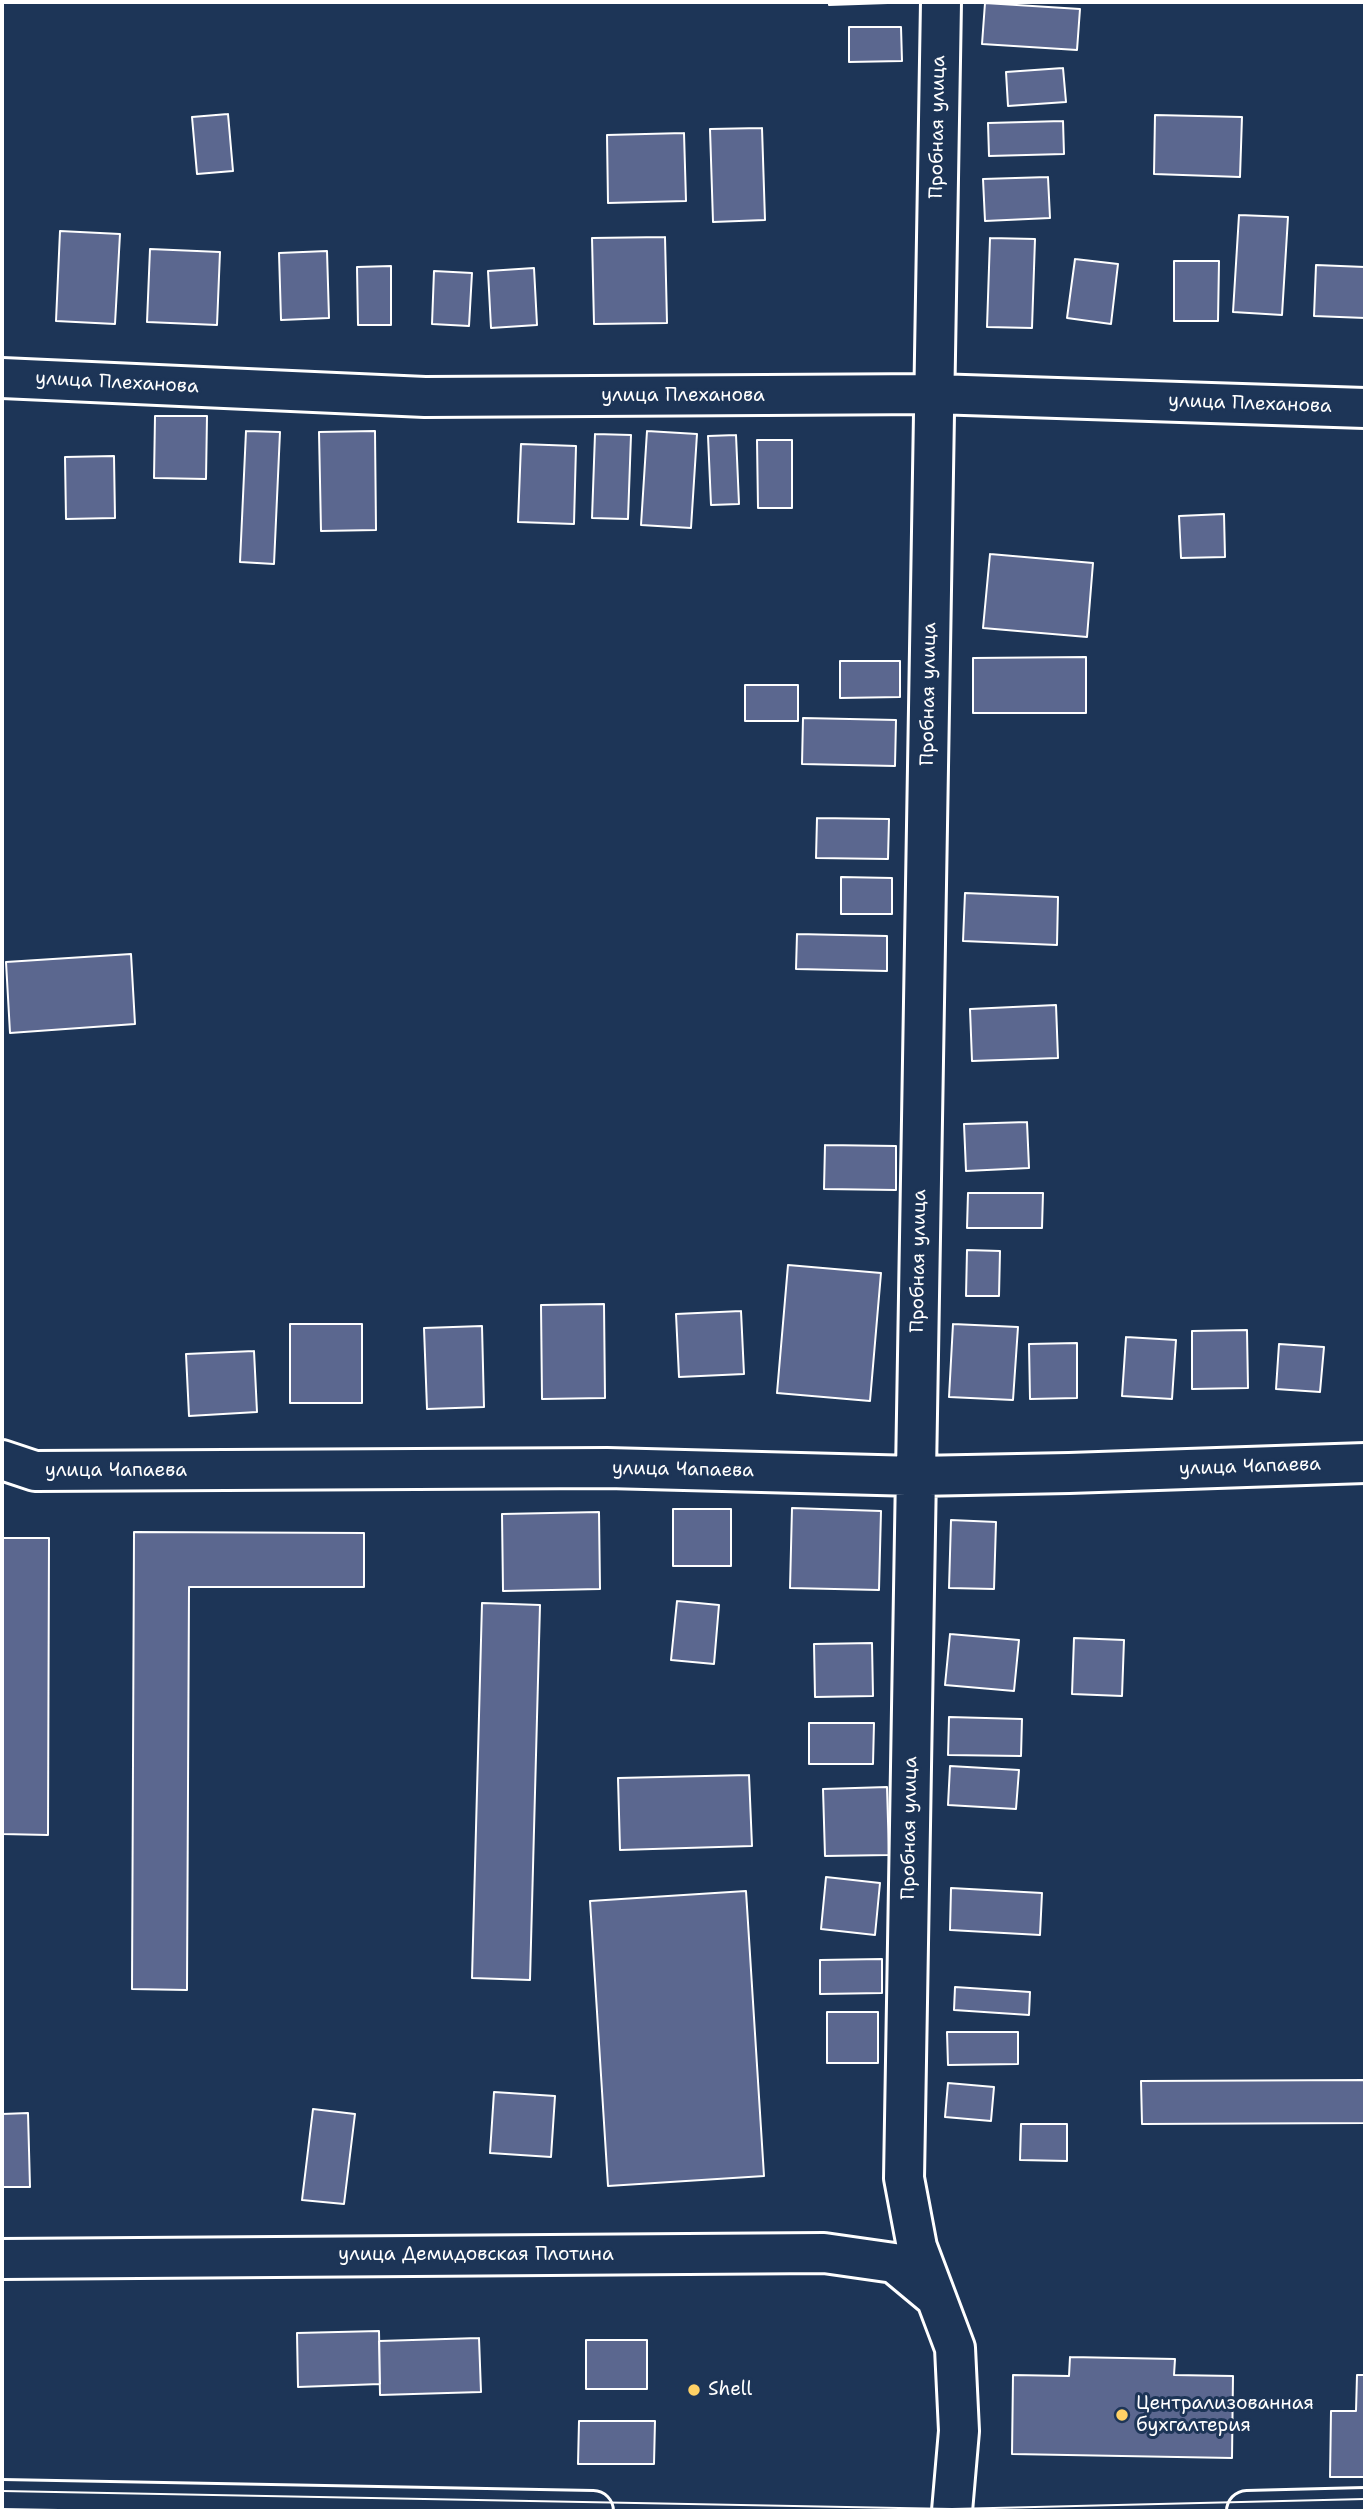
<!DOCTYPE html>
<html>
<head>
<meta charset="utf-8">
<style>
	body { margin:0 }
	#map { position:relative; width:1367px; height:2513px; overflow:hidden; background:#1d3557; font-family:"Shantell Sans",sans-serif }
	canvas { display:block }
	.frame { position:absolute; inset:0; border:4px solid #fff; pointer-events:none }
</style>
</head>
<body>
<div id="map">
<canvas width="1367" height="2513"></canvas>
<div class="frame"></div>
</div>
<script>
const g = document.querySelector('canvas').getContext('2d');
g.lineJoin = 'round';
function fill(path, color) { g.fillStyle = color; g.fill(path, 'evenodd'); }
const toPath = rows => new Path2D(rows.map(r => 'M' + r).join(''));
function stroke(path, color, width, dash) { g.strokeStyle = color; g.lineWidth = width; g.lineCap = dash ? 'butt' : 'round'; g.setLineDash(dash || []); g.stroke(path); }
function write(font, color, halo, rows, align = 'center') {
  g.font = font + ' "Shantell Sans",sans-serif'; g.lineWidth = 6; g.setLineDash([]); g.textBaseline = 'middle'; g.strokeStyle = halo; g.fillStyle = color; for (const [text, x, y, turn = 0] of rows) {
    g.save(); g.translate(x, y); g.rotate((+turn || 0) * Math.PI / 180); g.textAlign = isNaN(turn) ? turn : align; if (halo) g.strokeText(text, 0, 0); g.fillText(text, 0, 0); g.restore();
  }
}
const building = toPath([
	[829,2,917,2,829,5,829,2],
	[985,3,1080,9,1077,50,982,44,985,3],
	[849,27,901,27,902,61,849,62,849,27],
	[1063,68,1066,102,1008,106,1006,72,1063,68],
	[228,114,233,171,197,174,192,117,228,114],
	[1155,115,1242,117,1240,177,1154,174,1155,115],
	[1063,121,1064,154,989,156,988,123,1063,121],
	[762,128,765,220,713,222,710,129,762,128],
	[684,133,686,201,608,203,607,135,684,133],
	[1048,177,1050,218,985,221,983,179,1048,177],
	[1239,215,1288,217,1282,315,1233,312,1239,215],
	[60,231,120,234,115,324,56,321,60,231],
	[665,237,667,323,594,324,592,238,665,237],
	[990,238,1035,239,1032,328,987,327,990,238],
	[150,249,220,252,217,325,147,322,150,249],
	[327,251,329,318,281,320,279,253,327,251],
	[1075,259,1118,264,1111,324,1067,318,1075,259],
	[1174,261,1219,261,1218,321,1174,321,1174,261],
	[1316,265,1365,267,1365,318,1314,316,1316,265],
	[391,266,391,325,358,325,357,267,391,266],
	[534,268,537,325,491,328,488,271,534,268],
	[434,271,472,273,469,326,432,324,434,271],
	[155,416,207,416,206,479,154,478,155,416],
	[246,431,280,432,274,564,240,562,246,431],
	[375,431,376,530,321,531,319,432,375,431],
	[647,431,697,434,691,528,641,525,647,431],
	[595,434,631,435,628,519,592,518,595,434],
	[736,435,739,504,711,505,708,436,736,435],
	[757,440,792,440,792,508,758,508,757,440],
	[521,444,576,446,574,524,518,522,521,444],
	[114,456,115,518,66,519,65,457,114,456],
	[1224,514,1225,557,1181,558,1179,516,1224,514],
	[990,554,1093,563,1087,637,983,628,990,554],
	[1086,657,1086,713,973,713,973,658,1086,657],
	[840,661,900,661,900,697,840,698,840,661],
	[745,685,798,685,798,721,745,721,745,685],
	[803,718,896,720,895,766,802,764,803,718],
	[817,818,889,819,888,859,816,858,817,818],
	[841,877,892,878,892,914,841,914,841,877],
	[965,893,1058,897,1057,945,963,941,965,893],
	[797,934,887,936,887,971,796,969,797,934],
	[131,954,135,1024,10,1033,6,962,131,954],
	[1056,1005,1058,1058,972,1061,970,1009,1056,1005],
	[1027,1122,1029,1168,966,1171,964,1124,1027,1122],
	[825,1145,896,1146,896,1190,824,1189,825,1145],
	[968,1193,1043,1193,1042,1228,967,1228,968,1193],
	[967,1250,1000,1251,999,1296,966,1296,967,1250],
	[788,1265,881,1273,870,1401,777,1393,788,1265],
	[604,1304,605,1398,542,1399,541,1305,604,1304],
	[741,1311,744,1374,679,1377,676,1314,741,1311],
	[290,1324,362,1324,362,1403,290,1403,290,1324],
	[953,1324,1018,1327,1013,1400,949,1397,953,1324],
	[482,1326,484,1407,427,1409,424,1328,482,1326],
	[1247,1330,1248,1388,1192,1389,1192,1331,1247,1330],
	[1126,1337,1176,1340,1172,1399,1122,1396,1126,1337],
	[1077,1343,1077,1398,1030,1399,1029,1344,1077,1343],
	[1279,1344,1324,1347,1320,1392,1276,1389,1279,1344],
	[254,1351,257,1412,189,1416,186,1354,254,1351],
	[792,1508,881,1511,879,1590,790,1588,792,1508],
	[673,1509,731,1509,731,1566,673,1566,673,1509],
	[599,1512,600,1589,503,1591,502,1514,599,1512],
	[951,1520,996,1522,994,1589,949,1588,951,1520],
	[134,1532,364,1533,364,1587,189,1587,187,1990,132,1989,134,1532],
	[2,1538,49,1538,48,1835,2,1834,2,1538],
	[677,1601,719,1605,714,1664,671,1660,677,1601],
	[482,1603,540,1605,530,1980,472,1978,482,1603],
	[950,1634,1019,1640,1014,1691,945,1685,950,1634],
	[1074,1638,1124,1640,1122,1696,1072,1694,1074,1638],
	[872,1643,873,1696,815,1697,814,1644,872,1643],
	[949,1717,1022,1719,1021,1756,948,1755,949,1717],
	[809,1723,874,1723,873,1764,809,1764,809,1723],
	[950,1766,1019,1770,1016,1809,948,1805,950,1766],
	[749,1775,752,1846,620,1850,618,1778,749,1775],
	[887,1787,889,1855,825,1856,823,1789,887,1787],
	[826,1877,880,1883,875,1935,821,1929,826,1877],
	[951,1888,1042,1893,1040,1935,950,1930,951,1888],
	[746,1891,764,2176,608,2186,590,1901,746,1891],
	[882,1959,882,1993,820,1994,820,1960,882,1959],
	[955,1987,1030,1992,1029,2015,954,2010,955,1987],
	[827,2012,878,2012,878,2063,827,2063,827,2012],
	[947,2032,1018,2032,1018,2064,948,2065,947,2032],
	[1365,2080,1365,2123,1142,2124,1141,2081,1365,2080],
	[948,2083,994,2087,991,2121,945,2117,948,2083],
	[494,2092,555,2096,551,2157,490,2153,494,2092],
	[313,2109,355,2114,344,2204,302,2200,313,2109],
	[28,2113,30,2187,2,2187,2,2114,28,2113],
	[1021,2124,1067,2124,1067,2161,1020,2160,1021,2124],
	[379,2331,380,2384,298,2387,297,2333,379,2331],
	[479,2338,481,2392,380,2395,379,2341,479,2338],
	[586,2340,647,2340,647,2389,586,2389,586,2340],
	[1070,2357,1175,2359,1174,2375,1233,2376,1232,2458,1012,2454,1013,2375,1069,2376,1070,2357],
	[1357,2375,1365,2375,1365,2477,1330,2477,1331,2411,1356,2411,1357,2375],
	[579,2421,655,2421,654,2464,578,2464,579,2421]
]);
fill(building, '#5b678f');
stroke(building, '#fff', 2);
const minor = toPath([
	[941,2,904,2178,917,2247,955,2348,959,2431,952,2511],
	[2,378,425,397,934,394,1365,408],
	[2,1460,35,1471,607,1468,916,1476,1069,1473,1365,1463],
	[2,2259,824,2253,894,2263,936,2298]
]);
const major = toPath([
	[2,2500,593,2511],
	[1247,2511,1365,2508]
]);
stroke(minor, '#fff', 44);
stroke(major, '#fff', 44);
stroke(minor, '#1d3557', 38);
stroke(major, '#1d3557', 38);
stroke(toPath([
	[2,2491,952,2509,1365,2499],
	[2,2509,115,2511]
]), '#fff', 2);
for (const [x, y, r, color] of [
	[694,2390,7,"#ffd166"],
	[1122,2415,7,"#ffd166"]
]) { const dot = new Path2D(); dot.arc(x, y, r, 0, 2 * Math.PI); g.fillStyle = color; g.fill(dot); stroke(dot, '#1d3557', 2.5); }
write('19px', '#fff', '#1d3557', [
	["Пробная улица",938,127,-89],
	["улица Плеханова",117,383,3],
	["улица Плеханова",683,396],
	["улица Плеханова",1250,404,2],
	["Пробная улица",929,694,-89],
	["Пробная улица",919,1261,-89],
	["улица Чапаева",1250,1467,-2],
	["улица Чапаева",683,1470,1],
	["улица Чапаева",116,1471],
	["Пробная улица",910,1828,-89],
	["улица Демидовская Плотина",476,2255]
]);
write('19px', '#fff', '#1d3557', [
	["Shell",708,2390],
	["Централизованная",1136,2404],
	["бухгалтерия",1136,2426]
], 'left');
</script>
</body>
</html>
